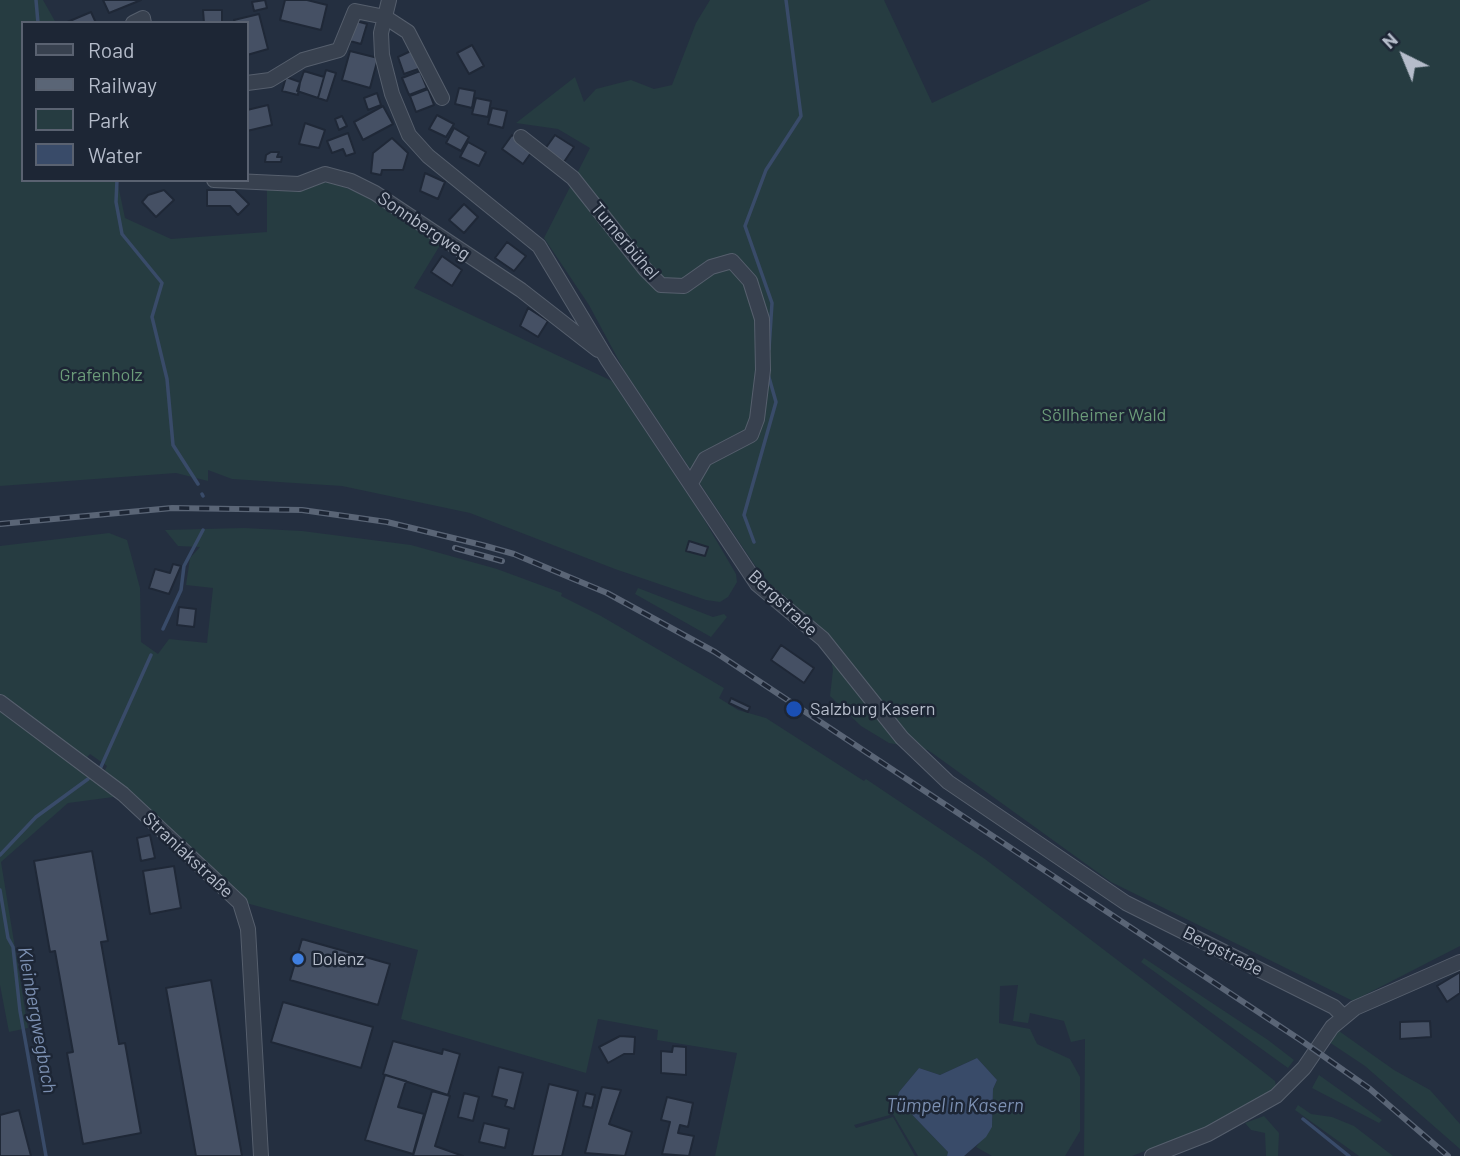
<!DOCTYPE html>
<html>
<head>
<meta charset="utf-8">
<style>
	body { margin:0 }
	#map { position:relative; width:1460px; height:1156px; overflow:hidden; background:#242f40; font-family:Barlow,sans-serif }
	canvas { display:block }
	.legend { position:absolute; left:21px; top:21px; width:228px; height:161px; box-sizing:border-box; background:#1d2635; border:2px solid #5a6271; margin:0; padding:9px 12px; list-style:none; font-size:21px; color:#b5bcca }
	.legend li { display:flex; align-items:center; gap:14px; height:35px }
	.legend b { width:35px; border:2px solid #5a6271 }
	.north { position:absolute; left:1369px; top:21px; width:70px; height:70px; -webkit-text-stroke:5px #1d2635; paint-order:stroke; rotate:317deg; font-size:19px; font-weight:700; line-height:28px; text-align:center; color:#b5bcca }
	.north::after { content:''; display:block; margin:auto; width:24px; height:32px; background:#b5bcca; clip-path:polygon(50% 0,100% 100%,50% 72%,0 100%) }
</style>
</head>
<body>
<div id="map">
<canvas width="1460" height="1156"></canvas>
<ul class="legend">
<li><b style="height:9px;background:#38414f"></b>Road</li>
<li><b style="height:9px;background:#5a6576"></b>Railway</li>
<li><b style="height:19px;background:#263c41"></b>Park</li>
<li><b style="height:19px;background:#394b69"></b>Water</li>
</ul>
<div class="north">N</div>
</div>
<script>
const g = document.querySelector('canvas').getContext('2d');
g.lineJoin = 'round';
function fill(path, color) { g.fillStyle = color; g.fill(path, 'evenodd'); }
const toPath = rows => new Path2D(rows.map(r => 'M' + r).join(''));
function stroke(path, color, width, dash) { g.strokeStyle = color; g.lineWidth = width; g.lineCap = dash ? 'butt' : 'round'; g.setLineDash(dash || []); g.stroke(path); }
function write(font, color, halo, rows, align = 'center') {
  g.font = font + ' Barlow,sans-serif'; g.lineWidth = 5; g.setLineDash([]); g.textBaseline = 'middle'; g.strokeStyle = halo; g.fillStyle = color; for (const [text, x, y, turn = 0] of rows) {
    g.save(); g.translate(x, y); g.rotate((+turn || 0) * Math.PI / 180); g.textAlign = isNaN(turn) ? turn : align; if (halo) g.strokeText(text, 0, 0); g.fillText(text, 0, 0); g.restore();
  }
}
fill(toPath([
	[0,0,43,0,56,23,23,23,23,180,117,180,125,218,171,239,267,232,267,187,330,182,370,197,442,242,414,288,612,381,702,516,736,574,737,582,728,597,720,602,706,600,615,569,470,513,342,486,232,479,208,470,208,481,176,473,0,486],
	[710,0,884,0,932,103,1151,0,1460,0,1460,946,1353,1001,1111,882,928,750,889,743,861,726,830,696,833,670,827,637,786,604,754,564,625,372,589,305,544,238,590,148,558,129,516,123,575,77,584,102,596,89,631,80,654,89,672,85,696,23],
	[244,528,302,531,411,545,497,569,562,593,561,596,601,616,724,688,719,698,738,710,766,718,864,781,866,779,985,859,1251,1062,1275,1081,1276,1087,1262,1098,1207,1127,1132,1156,1084,1156,1085,1039,1071,1042,1064,1021,1030,1013,1028,1023,1013,1021,1018,985,1000,986,999,1023,1030,1029,1037,1044,1070,1059,1080,1077,1080,1131,1065,1156,992,1156,976,1147,992,1127,993,1089,997,1080,977,1058,940,1075,919,1068,899,1092,897,1099,948,1152,947,1156,918,1156,893,1114,854,1125,856,1128,893,1117,915,1156,715,1156,737,1053,657,1040,658,1030,598,1019,586,1073,401,1019,418,950,246,903,103,774,107,766,90,754,78,766,121,796,68,803,1,862,28,1028,9,1032,0,985,0,546,109,533,127,540,140,588,141,642,158,654,169,639,207,643,213,588,186,585,190,558,200,547,178,546,165,530],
	[638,588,713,617,724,614,727,617,711,637,635,594],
	[1144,958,1268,1040,1294,1060,1288,1068,1141,962],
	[1339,1031,1394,1070,1430,1090,1460,1124,1460,1149,1365,1066,1329,1042],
	[1319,1075,1382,1120,1379,1123,1312,1088],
	[1298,1105,1311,1114,1332,1117,1354,1126,1393,1156,1359,1156,1295,1110],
	[1264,1116,1279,1133,1278,1156,1266,1156,1265,1133,1251,1130,1245,1123]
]), '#263c41');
fill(toPath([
	[977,1058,997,1080,993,1089,992,1127,986,1137,964,1156,947,1156,948,1152,897,1099,899,1092,919,1068,940,1075]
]), '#394b69');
stroke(toPath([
	[36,0,38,23],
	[117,180,116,202,122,234,162,283,152,317,167,379,173,445,198,484],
	[769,349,772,303,745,226,766,170,801,116,786,0],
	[202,494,203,496],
	[754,542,744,515,776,402,768,374],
	[163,629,181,590,184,566,203,530],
	[100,769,151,655],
	[0,855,36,817,88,779],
	[0,890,8,938,13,947,20,1011,46,1156],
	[1303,1119,1349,1156]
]), '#394b69', 3.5);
const building = toPath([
	[103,0,141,0,109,13,103,0],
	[265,0,267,8,254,11,252,2,265,0],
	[285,0,307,0,327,5,321,30,280,20,285,0],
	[203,10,222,10,222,23,204,23,203,10],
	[91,12,96,23,65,23,91,12],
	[259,14,268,49,247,55,247,23,235,23,234,20,259,14],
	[356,21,367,24,361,44,350,41,356,21],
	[472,45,484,66,469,74,457,53,472,45],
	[415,49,424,67,404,74,398,57,415,49],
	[350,51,378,58,370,88,342,80,350,51],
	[326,70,336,73,327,101,318,98,326,70],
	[304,71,324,77,318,98,297,91,304,71],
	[420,71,427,88,409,95,402,78,420,71],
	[286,77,300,82,298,95,282,91,286,77],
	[459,88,475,91,472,108,455,104,459,88],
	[428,89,434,105,416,112,410,96,428,89],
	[377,93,381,105,368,110,364,98,377,93],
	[476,98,491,101,488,117,472,114,476,98],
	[268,105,272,125,247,131,247,110,268,105],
	[383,106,393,124,363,140,354,122,383,106],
	[492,108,507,111,503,128,488,124,492,108],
	[437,115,454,124,446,137,429,129,437,115],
	[342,116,347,126,339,130,335,119,342,116],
	[305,123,325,130,319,148,299,144,305,123],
	[454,128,469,137,461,151,446,143,454,128],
	[348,133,355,153,346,156,343,149,332,153,327,141,348,133],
	[512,135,533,150,523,164,502,149,512,135],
	[555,135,574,147,564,162,545,149,555,135],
	[392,138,408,153,403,170,382,170,381,175,371,173,373,153,392,138],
	[468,142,486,152,479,166,460,157,468,142],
	[271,152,279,152,277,157,282,157,281,162,265,162,266,155,271,152],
	[425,173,445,182,438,199,420,191,425,173],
	[164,190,174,200,156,217,142,202,148,195,164,190],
	[207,190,235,190,249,204,238,215,230,206,207,206,207,190],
	[464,204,478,217,464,233,449,220,464,204],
	[507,242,526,256,514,271,495,258,507,242],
	[442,256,462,270,452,286,431,272,442,256],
	[528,308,548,321,538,337,520,326,528,308],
	[689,541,708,547,705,556,686,551,689,541],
	[173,564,181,566,169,594,149,588,155,569,170,573,173,564],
	[179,607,196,609,194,627,177,625,179,607],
	[781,645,814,668,804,683,771,660,781,645],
	[731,698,750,707,748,712,729,703,731,698],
	[150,835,155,858,141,861,137,838,150,835],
	[92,851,108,941,101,942,119,1044,125,1043,141,1133,83,1144,67,1053,73,1052,55,951,50,952,34,861,92,851],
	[174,866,181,908,150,914,143,871,174,866],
	[302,939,390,964,378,1005,290,980,302,939],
	[1460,972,1460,993,1447,1002,1437,986,1460,972],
	[211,980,242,1156,196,1156,166,988,211,980],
	[283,1002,373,1027,361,1068,271,1042,283,1002],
	[1430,1021,1431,1037,1400,1039,1400,1022,1430,1021],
	[620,1036,635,1037,634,1054,624,1054,608,1063,599,1047,620,1036],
	[393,1041,442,1054,443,1049,460,1054,448,1095,383,1074,393,1041],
	[673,1046,686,1047,686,1075,661,1073,661,1051,672,1052,673,1046],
	[499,1067,523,1073,514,1109,505,1106,507,1100,492,1096,499,1067],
	[385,1075,406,1081,398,1107,424,1114,413,1154,365,1140,385,1075],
	[549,1084,578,1091,562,1156,532,1156,549,1084],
	[602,1087,621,1090,609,1124,632,1132,625,1156,585,1153,602,1087],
	[432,1091,450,1096,435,1146,463,1156,413,1156,432,1091],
	[464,1093,479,1097,473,1121,458,1117,464,1093],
	[586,1093,595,1095,592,1108,583,1106,586,1093],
	[667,1097,693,1103,688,1127,680,1125,678,1133,694,1136,689,1156,662,1154,670,1122,661,1120,667,1097],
	[19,1110,31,1156,0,1156,0,1115,19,1110],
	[484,1123,509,1129,505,1148,479,1142,484,1123]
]);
fill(building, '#455064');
stroke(building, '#1f2837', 2);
const minor = toPath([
	[389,0,381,33,382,55,392,94,409,135,428,156,539,246,607,359,757,584,823,639,902,738,948,782,1126,903,1334,1007,1344,1017],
	[133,23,143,18,144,23],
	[247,83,270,80,303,60,339,50,355,11,385,17,408,32,442,98],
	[521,137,573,178,645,269,661,285,684,286,711,267,732,261,750,281,762,319,763,370,757,419,751,435,705,459,691,483],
	[214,180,299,184,325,174,351,181,375,193,521,290,598,350],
	[0,702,123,794,240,903,248,929,261,1156],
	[1152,1156,1208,1134,1276,1096,1304,1068,1332,1027,1355,1008,1460,962]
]);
stroke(minor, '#565f6d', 16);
stroke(minor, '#38414f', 14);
const rail = toPath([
	[0,524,172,508,302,510,387,522,482,545,514,554,607,593,715,652,1302,1041,1370,1089,1448,1156],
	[455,548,502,561]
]);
stroke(rail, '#5a6576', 6);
stroke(rail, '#1d2635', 3.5, [10]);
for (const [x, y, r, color] of [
	[794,709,9,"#1a4fb4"],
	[298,959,7,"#3f7fe0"]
]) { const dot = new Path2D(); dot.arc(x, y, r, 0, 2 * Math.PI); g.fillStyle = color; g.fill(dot); stroke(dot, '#1d2635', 2.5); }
write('18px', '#b5bcca', '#1d2635', [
	["Sonnbergweg",424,226,34],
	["Turnerbühel",625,241,50],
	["Bergstraße",783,603,43],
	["Straniakstraße",188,855,43],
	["Bergstraße",1223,951,27]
]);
write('18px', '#6b9b79', '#1d2635', [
	["Grafenholz",101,375],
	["Söllheimer Wald",1104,415]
]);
write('18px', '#b5bcca', '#1d2635', [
	["Salzburg Kasern",810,709],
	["Dolenz",312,959]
], 'left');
write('italic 19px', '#7c90b2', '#1d2635', [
	["Kleinbergwegbach",37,1020,80],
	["Tümpel in Kasern",955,1106]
]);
</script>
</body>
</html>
